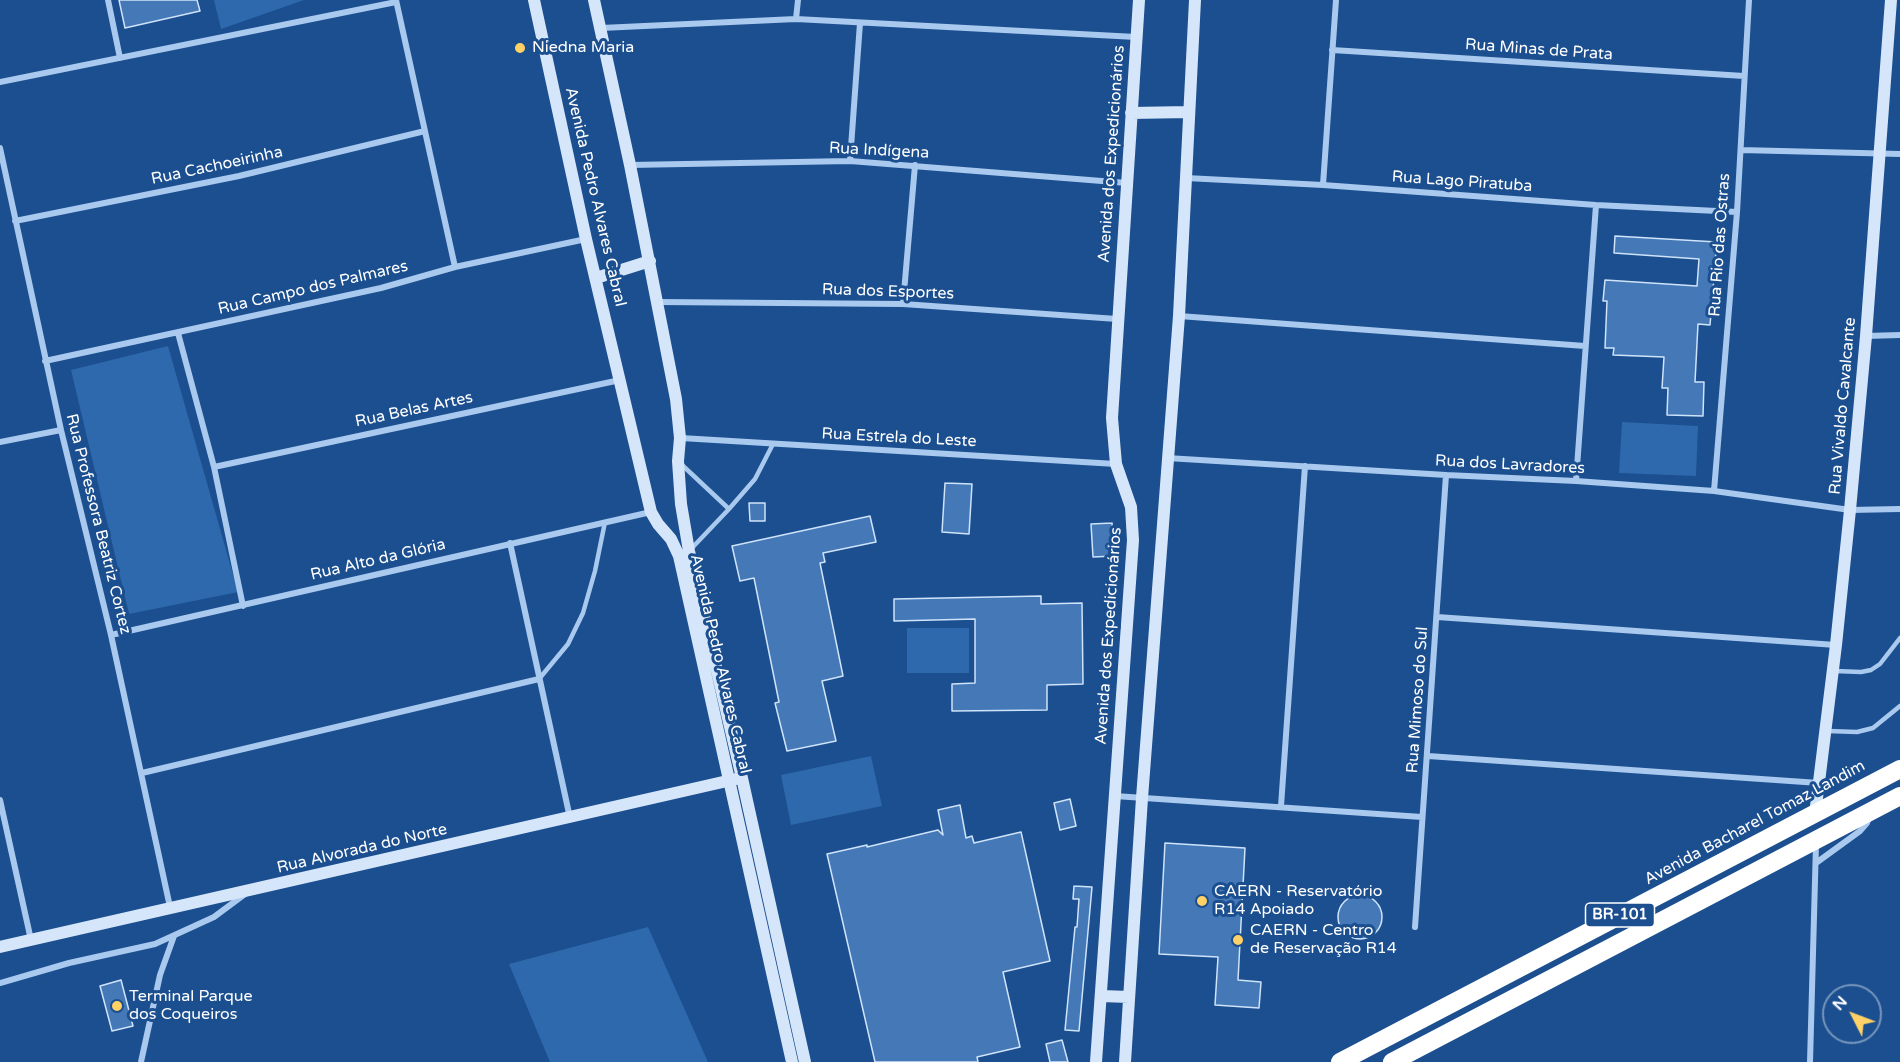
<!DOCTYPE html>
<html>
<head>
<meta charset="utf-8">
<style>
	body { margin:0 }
	#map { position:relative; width:1900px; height:1062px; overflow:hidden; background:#1b4f8f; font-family:"Varela Round",sans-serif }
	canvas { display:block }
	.north { position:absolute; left:1822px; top:984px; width:60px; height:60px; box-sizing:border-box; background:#1b4f8f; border:2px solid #7695bc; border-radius:50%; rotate:312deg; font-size:16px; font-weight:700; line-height:24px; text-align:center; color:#fff }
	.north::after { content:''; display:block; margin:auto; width:21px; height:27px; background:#ffd166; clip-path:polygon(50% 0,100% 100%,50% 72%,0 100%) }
</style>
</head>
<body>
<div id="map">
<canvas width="1900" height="1062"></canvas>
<div class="north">N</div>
</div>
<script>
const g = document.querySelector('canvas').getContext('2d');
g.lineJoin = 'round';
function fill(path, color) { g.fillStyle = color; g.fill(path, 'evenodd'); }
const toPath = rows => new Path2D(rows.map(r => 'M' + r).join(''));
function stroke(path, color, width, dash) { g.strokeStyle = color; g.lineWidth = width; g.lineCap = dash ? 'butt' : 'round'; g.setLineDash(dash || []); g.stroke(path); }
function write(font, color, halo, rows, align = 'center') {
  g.font = font + ' "Varela Round",sans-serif'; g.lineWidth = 6; g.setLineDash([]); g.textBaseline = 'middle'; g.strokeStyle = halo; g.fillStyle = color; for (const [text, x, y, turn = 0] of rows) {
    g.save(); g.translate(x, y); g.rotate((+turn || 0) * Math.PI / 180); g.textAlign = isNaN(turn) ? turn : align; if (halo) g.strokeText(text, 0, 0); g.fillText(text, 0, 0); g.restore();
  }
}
fill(toPath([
	[214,0,304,0,221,29],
	[168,346,238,592,129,614,71,370],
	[1622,422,1698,426,1696,476,1619,473],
	[907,628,969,628,969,673,907,673],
	[871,756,882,806,791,825,781,775],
	[648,927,708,1062,550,1062,509,964]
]), '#2e69ad');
const building = toPath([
	[119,0,197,0,200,11,125,28,119,0],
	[1615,236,1717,242,1710,325,1698,324,1695,382,1704,382,1703,416,1667,415,1668,388,1662,388,1664,357,1613,355,1614,348,1605,348,1607,301,1603,301,1605,280,1697,286,1699,259,1614,253,1615,236],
	[945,483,972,484,969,534,942,532,945,483],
	[749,503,765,503,765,521,750,521,749,503],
	[870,516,876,542,823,553,825,562,820,563,843,676,822,681,836,741,787,751,775,703,779,702,754,578,740,581,732,546,870,516],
	[1112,523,1114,556,1093,557,1091,524,1112,523],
	[1041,596,1041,604,1082,603,1083,684,1047,685,1047,710,952,711,952,684,975,683,975,619,894,621,894,599,1041,596],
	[1070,799,1076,826,1060,830,1054,803,1070,799],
	[960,805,966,838,972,836,974,843,1021,832,1050,961,1003,972,1020,1047,977,1057,978,1062,875,1062,827,854,867,845,867,847,938,830,943,835,938,810,960,805],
	[1165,843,1245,848,1238,980,1261,982,1259,1008,1215,1005,1218,957,1159,954,1165,843],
	[1074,886,1092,887,1079,1031,1065,1030,1075,927,1077,927,1079,899,1073,899,1074,886],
	'1338 917a22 22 0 1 1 44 0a22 22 0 1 1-44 0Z',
	[121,980,133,1026,112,1031,100,986,121,980],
	[1062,1040,1068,1062,1050,1062,1046,1044,1062,1040]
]);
fill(building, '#4478b7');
stroke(building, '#cfe3fa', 1.5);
stroke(toPath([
	[681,464,729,509,691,549],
	[729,509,755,479,773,444],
	[1835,671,1861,672,1871,670,1880,664,1900,638],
	[539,679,568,644,583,613,595,571,605,522],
	[1828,731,1857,732,1873,728,1900,706]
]), '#a9c9ee', 4.5);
stroke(toPath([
	[108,0,120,58],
	[396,0,455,267],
	[796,19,798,0],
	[601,28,796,19,1136,37],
	[1332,50,1744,76],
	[0,82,396,2],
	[0,148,61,430,111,635,170,907],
	[1741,150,1900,154],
	[850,161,860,23],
	[630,165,850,161,1127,183],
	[1186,178,1323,185,1596,205,1737,212],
	[1323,185,1336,0],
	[15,221,239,176,425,131],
	[658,302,903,304,1117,319],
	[903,304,915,165],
	[1179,316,1585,346],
	[178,333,214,467,243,606],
	[1866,336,1900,335],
	[45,361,381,288,455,267,586,239],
	[681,438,1116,464],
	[0,442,61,430],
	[1167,458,1446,475,1576,481,1714,491,1850,510,1900,509],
	[214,467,620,380],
	[1576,481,1596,205],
	[1714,491,1737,212,1749,0],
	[510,543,570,818],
	[1437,617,1836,645],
	[111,635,651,512],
	[1428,756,1819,783],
	[142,773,539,679],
	[1115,796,1422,817],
	[0,800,31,940],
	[1281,806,1305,466],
	[1816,863,1860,831,1867,823,1869,818],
	[1415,927,1446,475],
	[0,983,69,963,155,944,214,917,245,894],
	[141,1062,160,975,174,936],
	[1810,1062,1816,844]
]), '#a9c9ee', 6);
stroke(toPath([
	[534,0,586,239,651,512,658,524,671,539,679,556,792,1062],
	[594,0,630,165,676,399,680,438,678,461,681,504,689,551,742,778,805,1062],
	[1131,113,1189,112],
	[596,278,650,261],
	[1815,814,1836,645,1850,510,1866,336,1891,0],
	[0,947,736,779],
	[1101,996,1129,997],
	[1096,1062,1133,540,1131,507,1116,464,1112,418,1139,0],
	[1125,1062,1142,798,1179,316,1195,0]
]), '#d6e6fa', 12);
stroke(toPath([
	[1340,1062,1900,769],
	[1392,1062,1900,796]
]), '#fff', 18);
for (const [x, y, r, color] of [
	[520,48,6,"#ffd166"],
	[1202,901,6,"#ffd166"],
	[1238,940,6,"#ffd166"],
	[117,1006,6,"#ffd166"]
]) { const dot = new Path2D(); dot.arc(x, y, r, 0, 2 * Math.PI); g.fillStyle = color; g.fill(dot); stroke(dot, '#1b4f8f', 2); }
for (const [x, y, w] of [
	[1620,915,69]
]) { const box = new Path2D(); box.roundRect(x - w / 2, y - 12, w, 24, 4.5); g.fillStyle = '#1b4f8f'; g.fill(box); stroke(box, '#fff', 1.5); }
write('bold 15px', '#fff', null, [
	["BR-101",1620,915]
]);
write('16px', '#fff', '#1b4f8f', [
	["Niedna Maria",532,48],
	["CAERN - Reservatório",1214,892],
	["R14 Apoiado",1214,910],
	["CAERN - Centro",1250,931],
	["de Reservação R14",1250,949],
	["Terminal Parque",129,997],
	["dos Coqueiros",129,1015]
], 'left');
write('16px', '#fff', '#1b4f8f', [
	["Rua Minas de Prata",1539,50,4],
	["Rua Indígena",879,151,3],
	["Avenida dos Expedicionários",1112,154,-86],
	["Rua Cachoeirinha",217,166,-12],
	["Rua Lago Piratuba",1462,182,4],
	["Avenida Pedro Alvares Cabral",595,197,77],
	["Rua Rio das Ostras",1720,245,-86],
	["Rua Campo dos Palmares",313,288,-13],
	["Rua dos Esportes",888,292,2],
	["Rua Vivaldo Cavalcante",1843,406,-85],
	["Rua Belas Artes",414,410,-12],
	["Rua Estrela do Leste",899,438,3],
	["Rua dos Lavradores",1510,465,3],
	["Rua Professora Beatriz Cortez",98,524,76],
	["Rua Alto da Glória",378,560,-13],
	["Avenida dos Expedicionários",1109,636,-86],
	["Avenida Pedro Alvares Cabral",720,664,77],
	["Rua Mimoso do Sul",1418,700,-86],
	["Avenida Bacharel Tomaz Landim",1755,823,-28],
	["Rua Alvorada do Norte",362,849,-13]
]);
</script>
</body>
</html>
